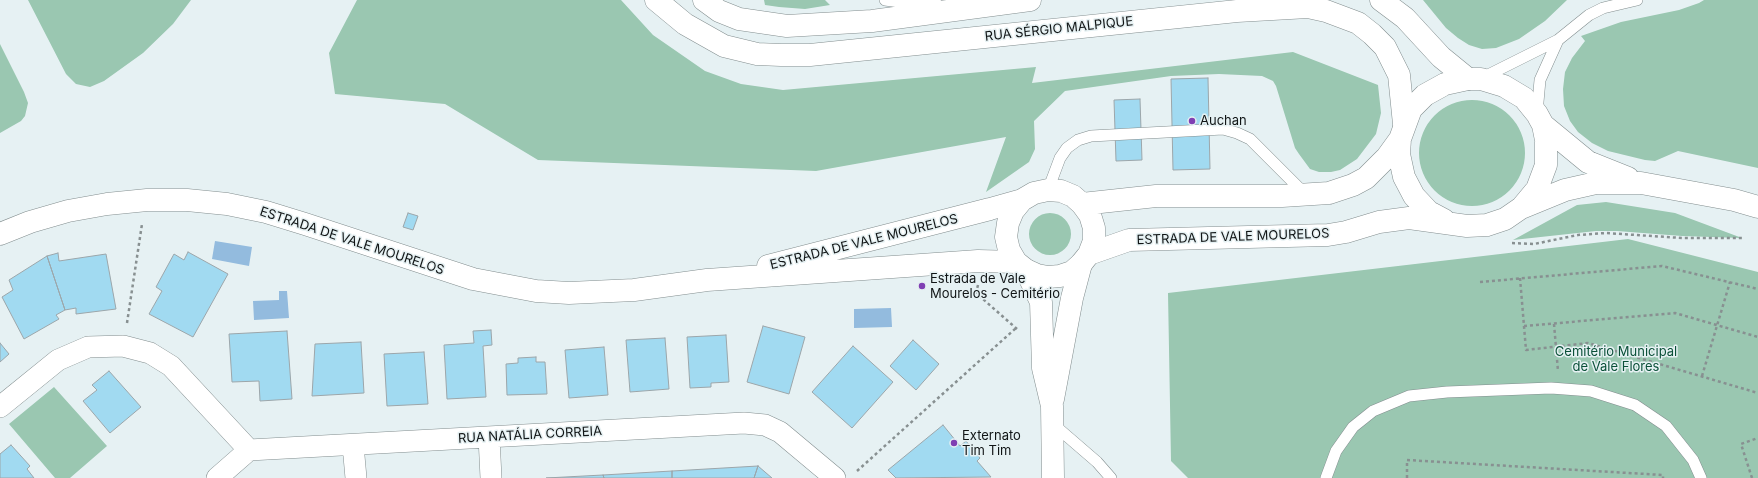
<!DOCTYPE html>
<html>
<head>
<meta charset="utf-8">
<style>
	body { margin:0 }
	canvas { display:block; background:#e6f1f3 }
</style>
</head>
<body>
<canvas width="1758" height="478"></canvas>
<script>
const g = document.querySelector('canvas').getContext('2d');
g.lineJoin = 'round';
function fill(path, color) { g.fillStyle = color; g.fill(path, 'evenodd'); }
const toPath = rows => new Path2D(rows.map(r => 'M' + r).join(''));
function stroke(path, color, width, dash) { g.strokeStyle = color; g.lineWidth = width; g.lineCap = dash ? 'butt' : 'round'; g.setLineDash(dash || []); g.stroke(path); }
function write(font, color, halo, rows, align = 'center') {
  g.font = font + ' Inter,sans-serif'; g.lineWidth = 3; g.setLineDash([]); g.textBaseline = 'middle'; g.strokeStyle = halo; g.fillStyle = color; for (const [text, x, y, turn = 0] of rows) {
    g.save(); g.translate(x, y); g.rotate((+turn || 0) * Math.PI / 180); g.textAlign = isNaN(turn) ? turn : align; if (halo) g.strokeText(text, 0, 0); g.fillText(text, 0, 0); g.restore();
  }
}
fill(toPath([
	[28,0,191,0,173,24,143,53,104,81,90,87,76,84,66,74],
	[357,0,621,0,653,35,705,71,741,84,783,90,1036,67,1032,83,1293,52,1378,85,1381,113,1376,134,1357,159,1340,170,1331,172,1319,172,1310,169,1299,154,1295,148,1276,86,1273,81,1262,76,1219,74,1171,76,1065,91,1034,121,1035,149,1029,162,986,192,1006,137,816,171,538,160,445,104,335,94,329,53],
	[764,0,825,0,830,5,805,9,779,7,765,5],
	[1423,0,1567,0,1545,21,1519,39,1496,48,1482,49,1469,45,1458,38,1446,28],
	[1704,0,1758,0,1758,168,1678,151,1655,161,1645,160,1608,151,1592,143,1578,132,1570,121,1564,106,1563,89,1565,72,1572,58,1585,41,1581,36,1621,22,1679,10,1699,3],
	[0,44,24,92,28,103,25,116,21,121,0,133],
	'1419 153a53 53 0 1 1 106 0a53 53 0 1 1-106 0Z',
	[1606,202,1675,213,1742,238,1682,236,1617,231,1596,231,1513,240,1577,205],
	'1029 234a21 21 0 1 1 42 0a21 21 0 1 1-42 0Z',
	[1628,239,1758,272,1758,478,1188,478,1171,461,1168,293],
	[54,387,107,446,70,478,55,478,9,424]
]), '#9ac7b1');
fill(toPath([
	[215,241,252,247,249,266,212,259],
	[279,291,287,291,289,318,254,320,253,301,279,300],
	[891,308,892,327,854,328,854,309]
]), '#93bbde');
const building = toPath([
	[1208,78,1210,169,1173,170,1171,79,1208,78],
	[1140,99,1142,160,1116,161,1114,100,1140,99],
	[408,213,418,216,413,230,403,227,408,213],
	[188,252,228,274,193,337,149,314,162,291,156,287,174,254,184,260,188,252],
	[58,253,59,261,106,254,116,309,76,314,76,308,65,310,47,256,58,253],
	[47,256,65,310,56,315,59,319,24,339,2,297,13,290,9,280,47,256],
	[763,326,805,337,789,394,747,382,763,326],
	[491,330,492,345,483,346,486,397,447,399,444,345,474,343,473,331,491,330],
	[287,331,292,399,260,401,259,381,232,382,229,334,287,331],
	[726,335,729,382,711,383,711,387,690,388,687,337,726,335],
	[665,338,669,389,630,392,626,340,665,338],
	[913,340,939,364,916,390,890,366,913,340],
	[361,342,364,393,312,396,315,344,361,342],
	[0,343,9,354,0,362,0,343],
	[853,346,893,382,852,428,812,392,853,346],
	[604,347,608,395,569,398,565,350,604,347],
	[424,352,428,404,387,406,384,354,424,352],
	[536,357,536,362,545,362,547,394,507,395,506,364,518,363,518,358,536,357],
	[109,371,141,407,110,433,83,401,97,390,92,385,109,371],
	[943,425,960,446,966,441,980,458,977,461,991,477,896,478,888,470,943,425],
	[11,445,30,466,27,469,34,478,0,478,0,454,11,445],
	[758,466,772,478,754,478,758,466],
	[758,466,754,478,672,478,672,471,758,466],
	[672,471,672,478,604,478,603,475,672,471],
	[603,475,604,478,546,478,603,475]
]);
fill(building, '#a1daf1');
stroke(building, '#9ca6aa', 1);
const service = toPath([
	[885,0,915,4,936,3],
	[1482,78,1558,40,1589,15,1603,8,1637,0],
	[1537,113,1540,80,1558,40],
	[1048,190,1060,158,1067,148,1078,140,1091,136,1223,129,1237,133,1250,139,1306,195],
	[1053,424,1097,462,1111,478],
	[1326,478,1336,451,1353,427,1373,411,1409,396,1447,392,1551,388,1591,391,1635,405,1666,426,1693,460,1701,478]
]);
const minor = toPath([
	[0,407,58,360,88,347,123,346,150,353,171,366,249,450],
	[489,437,491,478],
	[353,445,356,478],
	[217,478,249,450,744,423,765,425,780,432,835,478]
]);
const tertiary = toPath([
	[656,0,685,24,724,46,757,54,781,55,810,55,1237,11,1308,7,1326,11,1358,23,1372,34,1385,47,1399,75,1404,124],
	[704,0,719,11,739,19,787,26,872,21,1030,0],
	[1381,0,1405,18,1441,57,1468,79],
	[1026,270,1041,302,1043,368,1052,406,1053,478],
	[1053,399,1072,298,1081,264]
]);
const secondary = toPath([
	[1543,125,1588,162,1628,178],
	[1082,204,1156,196,1282,196,1329,193,1353,185,1366,178,1387,157,1400,139],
	[1444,220,1429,212,1414,196,1404,177,1399,154,1400,139,1411,109,1425,95,1445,84,1468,79,1481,79,1504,86,1524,98,1537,114,1543,125,1546,140,1546,165,1537,189,1522,207],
	[0,234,30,222,68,211,107,204,147,200,187,200,227,204,266,212,305,224,473,279,536,291,569,293,634,290,707,280,978,261,1016,262],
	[1089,254,1129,240,1328,235,1346,232,1379,222,1409,218,1467,226,1487,225,1505,219,1521,208,1565,190,1596,183,1641,183,1734,200,1758,207],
	[768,266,990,209,1022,200,1034,193,1048,190,1061,191,1073,196,1082,204,1090,215,1094,228,1094,241,1089,254,1081,264,1072,272,1060,276,1048,277,1037,275,1026,270,1016,262,1009,250,1006,237,1008,223,1013,211,1022,200]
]);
stroke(service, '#838e8f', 12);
stroke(minor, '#838e8f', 22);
stroke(tertiary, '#838e8f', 23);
stroke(secondary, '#838e8f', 23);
stroke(toPath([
	[1512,243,1534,244,1578,235,1606,233,1682,238,1742,238],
	[1520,278,1526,350,1588,343,1758,393],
	[1480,282,1662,266,1758,289],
	[978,285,976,293,1017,329],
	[127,323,142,224],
	[1554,324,1558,371],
	[1524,326,1675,313,1758,337],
	[1702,376,1730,282],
	[857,471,1016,328],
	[1407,478,1407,460,1663,475,1663,478],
	[1752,478,1741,444,1758,438]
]), '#889091', 2.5, [3, 3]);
stroke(service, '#fff', 11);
stroke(minor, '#fff', 21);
stroke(tertiary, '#fff', 22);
stroke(secondary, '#fff', 22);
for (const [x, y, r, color] of [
	[1192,121,4,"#7f3fb3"],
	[922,286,4,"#7f3fb3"],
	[954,443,4,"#7f3fb3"]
]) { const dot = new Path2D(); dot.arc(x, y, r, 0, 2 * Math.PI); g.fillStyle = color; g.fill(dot); stroke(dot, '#e6f1f3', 1.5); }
write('13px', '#111516', '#e6f1f3', [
	["RUA SÉRGIO MALPIQUE",1059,29,-6],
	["ESTRADA DE VALE MOURELOS",1233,237,-2],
	["ESTRADA DE VALE MOURELOS",352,241,18],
	["ESTRADA DE VALE MOURELOS",864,242,-14],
	["RUA NATÁLIA CORREIA",530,435,-3]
]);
write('13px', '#111516', '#e6f1f3', [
	["Auchan",1200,121],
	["Estrada de Vale",930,279],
	["Mourelos - Cemitério",930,294],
	["Externato",962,436],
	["Tim Tim",962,451]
], 'left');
write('13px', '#0a5038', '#e6f1f3', [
	["Cemitério Municipal",1616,352],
	["de Vale Flores",1616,367]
]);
</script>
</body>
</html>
